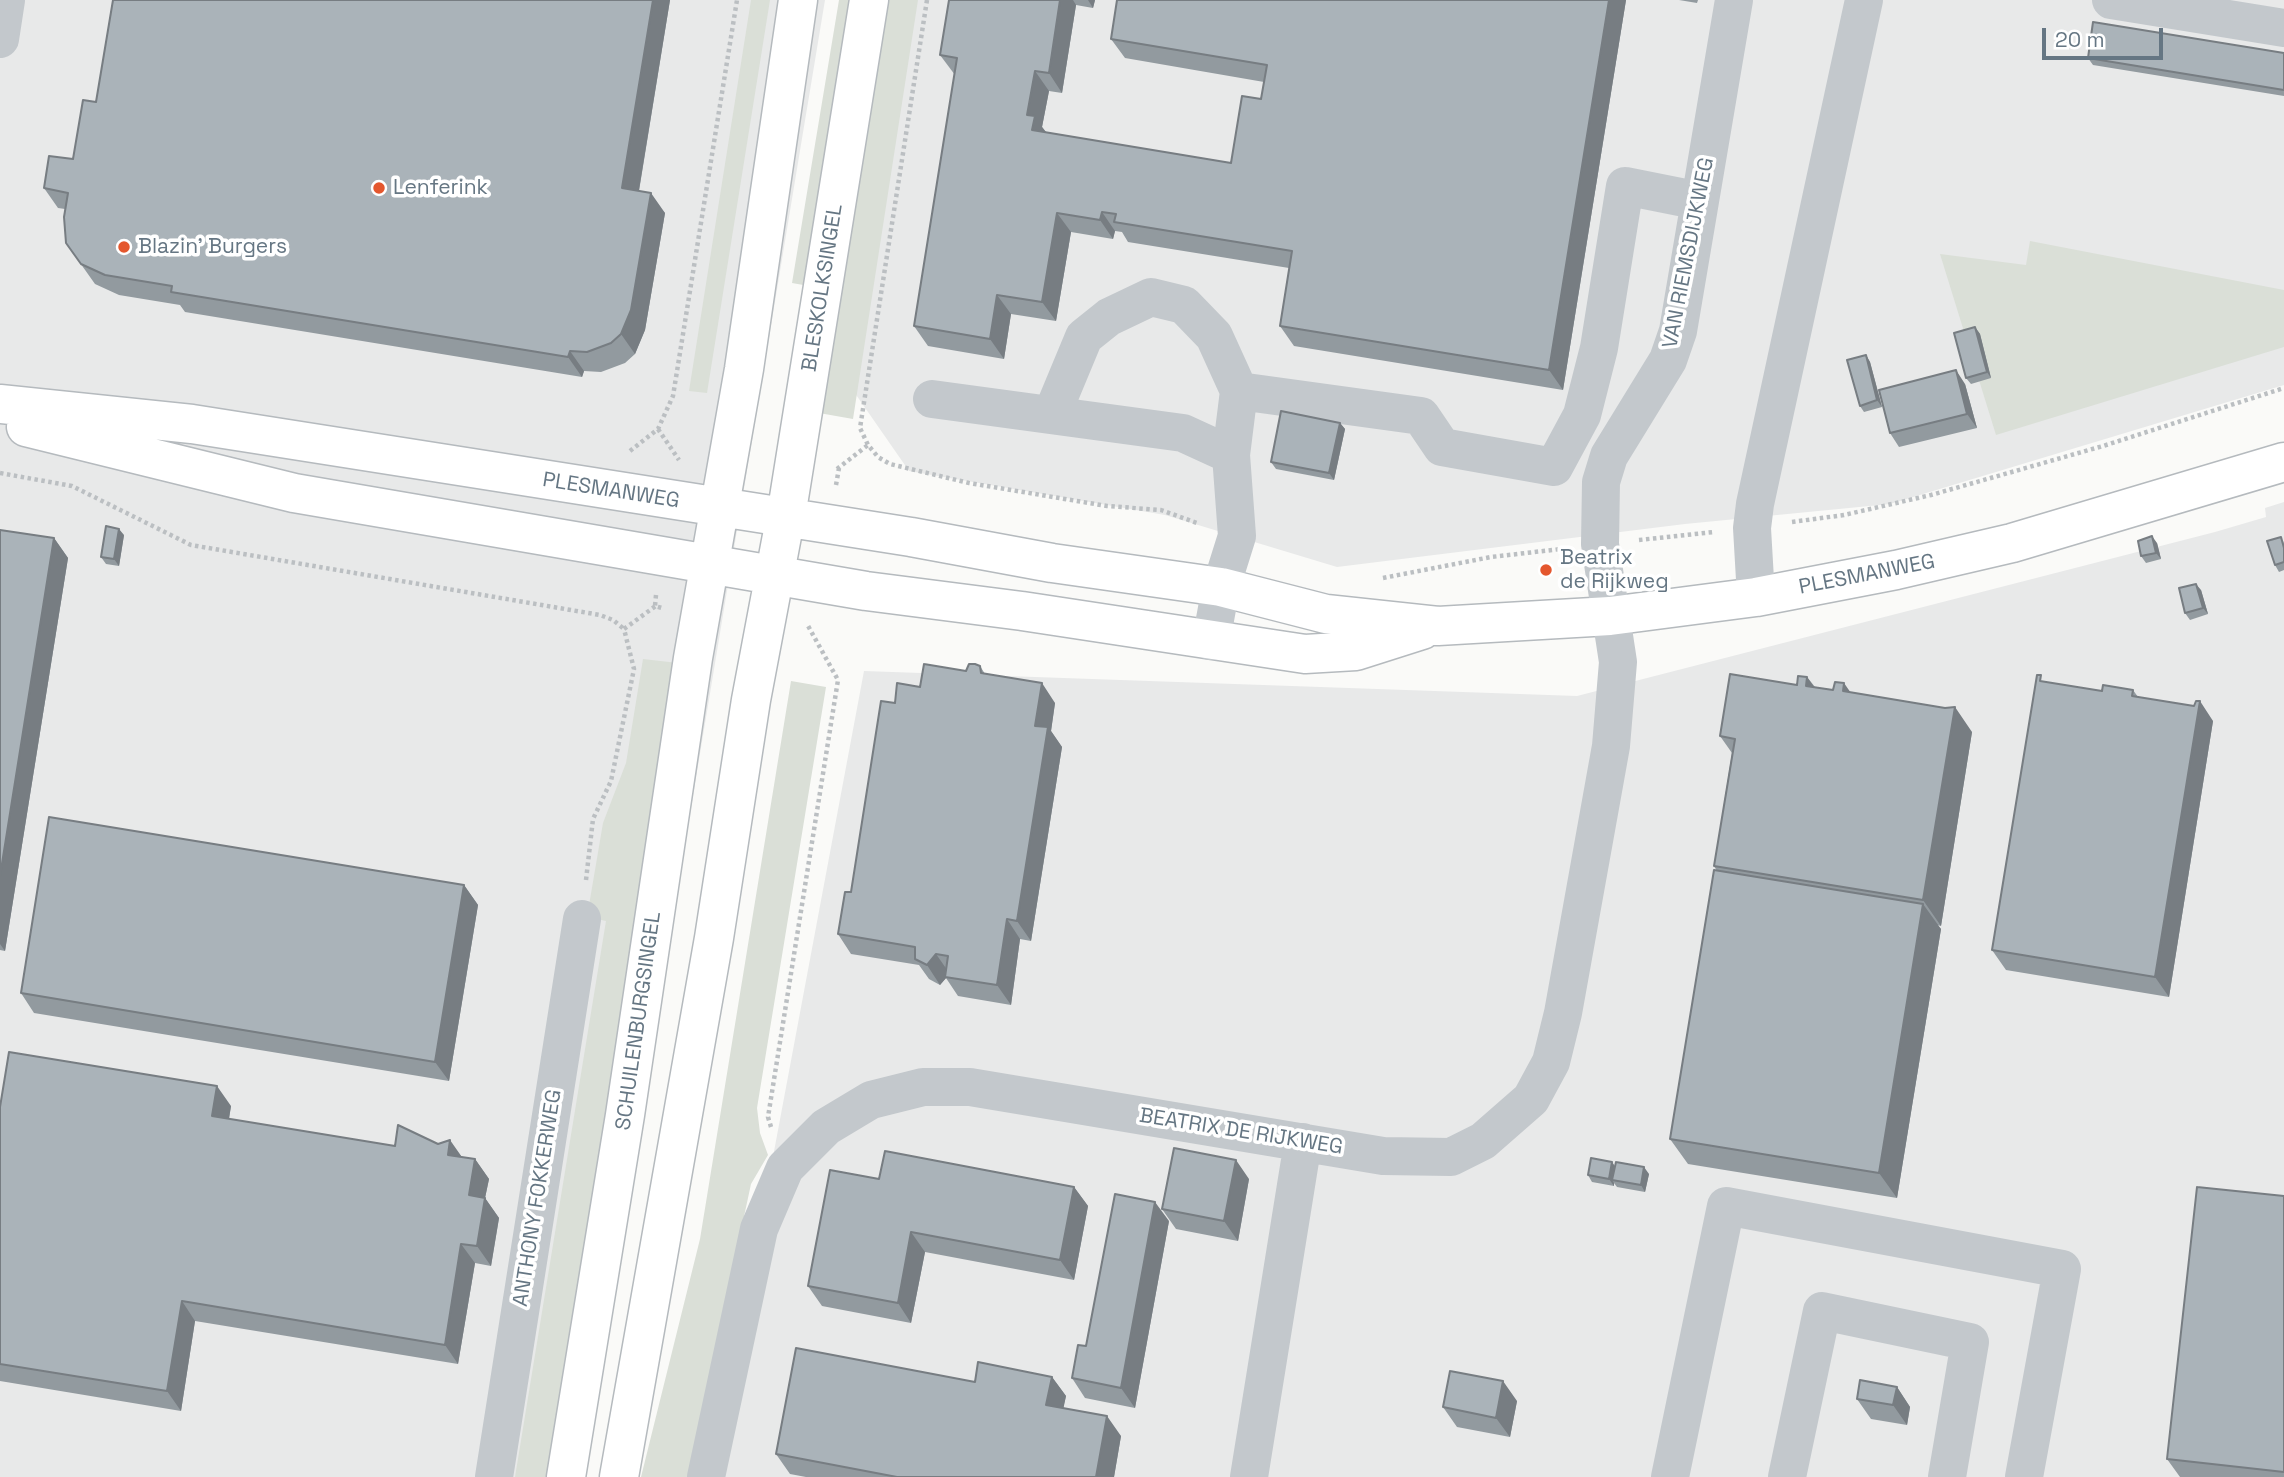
<!DOCTYPE html>
<html>
<head>
<meta charset="utf-8">
<style>
	body { margin:0 }
	#map { position:relative; width:2284px; height:1477px; overflow:hidden; background:#fafaf8; font-family:"Space Grotesk",sans-serif }
	canvas { display:block }
	.scale { position:absolute; left:2042px; top:28px; width:121px; height:32px; box-sizing:border-box; border:4px solid #657683; border-top:0; padding-left:9px; font-size:21px; line-height:24px; white-space:nowrap; color:#657683; -webkit-text-stroke:5px #fff; paint-order:stroke }
</style>
</head>
<body>
<div id="map">
<canvas width="2284" height="1477"></canvas>
<div class="scale">20 m</div>
</div>
<script>
const g = document.querySelector('canvas').getContext('2d');
g.lineJoin = 'round';
function fill(path, color) { g.fillStyle = color; g.fill(path, 'evenodd'); }
const toPath = rows => new Path2D(rows.map(r => 'M' + r).join(''));
function stroke(path, color, width, dash) { g.strokeStyle = color; g.lineWidth = width; g.lineCap = dash ? 'butt' : 'round'; g.setLineDash(dash || []); g.stroke(path); }
function write(font, color, halo, rows, align = 'center') {
  g.font = font + ' "Space Grotesk",sans-serif'; g.lineWidth = 7; g.setLineDash([]); g.textBaseline = 'middle'; g.strokeStyle = halo; g.fillStyle = color; for (const [text, x, y, turn = 0] of rows) {
    g.save(); g.translate(x, y); g.rotate((+turn || 0) * Math.PI / 180); g.textAlign = isNaN(turn) ? turn : align; if (halo) g.strokeText(text, 0, 0); g.fillText(text, 0, 0); g.restore();
  }
}
fill(toPath([
	[0,0,825,0,580,1477,0,1477],
	[900,0,2284,0,2284,385,1890,504,1685,524,1337,567,1165,515,909,471,843,376],
	[2284,502,2284,1477,713,1477,864,671,1577,696,2215,532,2266,517,2265,508]
]), '#e8e9e9');
fill(toPath([
	[751,0,770,0,707,393,689,391],
	[839,0,855,0,809,286,792,283],
	[880,0,918,0,853,419,819,413],
	[2030,241,2284,290,2284,347,1996,435,1940,254,2026,265],
	[643,659,678,663,553,1477,515,1477,606,921,587,917,603,823,626,763],
	[791,681,826,687,757,1108,760,1133,768,1155,751,1184,688,1477,641,1477,700,1239]
]), '#dadfd7');
const major = toPath([
	[0,404,192,424,911,537,1052,563,1221,587,1326,614,1438,626,1610,616,1756,597,1896,570,2012,543,2284,462],
	[26,427,294,493,866,591,1022,611,1305,654,1356,651,1422,630],
	[566,1477,625,1115,693,658,744,369,798,0],
	[619,1477,714,938,751,700,788,504,869,0]
]);
stroke(major, '#b5babe', 41);
stroke(toPath([
	[927,0,860,428,868,445,878,457,890,464,969,483,1107,506,1161,510,1197,523],
	[658,429,679,460],
	[630,451,658,429,673,396,737,0],
	[837,469,868,445],
	[0,473,72,486,191,545,600,615,613,620,624,629],
	[836,485,839,468],
	[1792,522,1844,515,1931,495,2103,446,2284,388],
	[1639,540,1714,532],
	[1383,578,1491,557,1561,549],
	[656,595,655,606,662,608],
	[624,629,657,605],
	[586,880,593,819,611,781,634,669,624,629],
	[771,1127,768,1117,838,680,807,624]
]), '#bbbfc2', 4.5, [3.5, 3.5]);
stroke(toPath([
	[2111,0,2284,28],
	[0,39,6,0],
	[1239,391,1421,416,1442,447,1554,467,1582,415,1599,348,1625,186,1700,201],
	[932,399,1183,433,1231,455],
	[1052,414,1084,337,1109,317,1151,297,1184,305,1214,336,1239,391,1231,455,1237,536,1221,587,1211,641],
	[1756,597,1752,528,1755,504,1864,0],
	[494,1477,582,919],
	[706,1477,759,1229,785,1168,826,1127,871,1100,923,1087,970,1087,1383,1156,1451,1157,1483,1141,1531,1099,1551,1062,1563,1013,1611,746,1618,662,1600,544,1601,482,1609,456,1668,360,1678,331,1734,0],
	[1249,1477,1303,1142],
	[1670,1477,1726,1206,2062,1269,2024,1477],
	[1787,1477,1822,1311,1970,1342,1947,1477]
]), '#c3c8cc', 38);
stroke(major, '#fff', 38);
fill(toPath([
	[113,0,670,0,639,191,665,213,645,330,635,354,625,363,601,372,584,371,582,377,185,312,180,305,119,295,95,284,66,243,65,209,58,208,44,188,73,159,96,102],
	[949,0,1095,0,1093,8,1076,5,1062,93,1049,91,1042,127,1046,132,1231,163,1261,99,1264,82,1125,58,1111,39,1117,0,1626,0,1563,390,1294,346,1280,326,1289,268,1128,242,1122,232,1115,231,1113,239,1071,232,1056,321,1011,314,1004,359,928,346,914,326,955,75,940,55],
	[1679,0,1698,0,1697,3],
	[2284,53,2284,96,2093,65,2088,58],
	[1975,327,1980,334,1991,378,1971,384,1966,378],
	[1866,355,1870,362,1882,407,1864,412,1860,406],
	[1965,384,1977,428,1899,447,1890,433],
	[1340,423,1345,429,1334,480,1276,469,1271,462],
	[0,530,54,538,68,558,5,951,0,950],
	[124,535,119,566,106,564,101,557],
	[2284,541,2284,570,2279,572,2275,565],
	[2157,543,2161,559,2146,563,2141,556],
	[2201,590,2208,614,2190,620,2185,613],
	[980,666,985,674,1055,703,1051,731,1062,747,1031,941,1020,939,1011,1005,958,996,946,978,940,985,929,979,919,965,851,954,838,934,851,892,895,703,920,687],
	[1807,677,1815,687,1851,693,1972,732,1941,926,1937,925,1941,929,1897,1198,1688,1164,1670,1139,1717,871,1714,866,1732,753,1720,736],
	[2046,682,2102,691,2133,690,2138,697,2213,721,2169,997,2006,970,1992,950],
	[464,885,478,905,449,1081,34,1013,21,993],
	[231,1106,229,1119,395,1146,438,1144,463,1157,475,1159,489,1179,485,1198,499,1218,491,1266,475,1263,458,1364,195,1321,181,1411,0,1381,0,1107],
	[1615,1166,1649,1174,1645,1192,1617,1187,1614,1183,1614,1186,1592,1182,1588,1175],
	[879,1179,1074,1187,1088,1206,1074,1280,925,1252,911,1323,822,1306,808,1286],
	[1249,1179,1238,1241,1176,1229,1162,1209],
	[2284,1196,2284,1477,2180,1477,2167,1459],
	[1169,1221,1135,1408,1085,1398,1072,1378,1086,1346],
	[1052,1377,1066,1396,1063,1408,1121,1436,1114,1477,806,1477,790,1474,776,1454,975,1382],
	[1897,1387,1910,1407,1907,1425,1871,1419,1857,1399],
	[1517,1401,1510,1437,1457,1427,1443,1407]
]), '#929a9f');
fill(toPath([
	[653,0,670,0,636,208,622,188],
	[1060,0,1073,0,1076,5,1062,93,1049,73],
	[1088,0,1095,0,1093,8],
	[1609,0,1626,0,1563,390,1549,370],
	[1035,71,1049,91,1042,127,1049,136,1032,130,1027,115],
	[651,193,665,213,645,330,635,354,621,334],
	[1102,212,1115,231,1113,239,1100,220],
	[1057,213,1071,232,1056,321,1042,302],
	[997,295,1011,314,1004,359,990,339],
	[1975,327,1980,334,1991,378,1987,372],
	[570,351,584,371,582,377,568,357],
	[1866,355,1870,362,1882,407,1877,400],
	[1956,370,1965,384,1977,428,1967,414],
	[1340,423,1345,429,1334,480,1329,473],
	[119,529,124,535,119,566,114,559],
	[2152,536,2157,543,2161,559,2156,553],
	[54,538,68,558,5,951,0,944,0,876],
	[2196,584,2201,590,2208,614,2203,608],
	[1807,677,1825,702,1806,686],
	[1042,683,1055,703,1051,731,1062,747,1031,941,1017,921,1035,726],
	[1844,683,1862,709,1843,691],
	[2200,701,2213,721,2169,997,2155,977],
	[1955,707,1972,732,1941,926,1923,900],
	[464,885,478,905,449,1081,435,1062],
	[1923,904,1941,929,1897,1198,1879,1173],
	[1007,919,1020,939,1011,1005,997,985],
	[936,954,950,974,945,977,946,978,940,985,927,965],
	[217,1086,231,1106,226,1136,212,1116],
	[450,1140,464,1160,448,1155],
	[475,1159,489,1179,485,1198,499,1218,491,1266,477,1246,469,1195],
	[1236,1160,1249,1179,1238,1241,1224,1221],
	[1612,1162,1617,1169,1612,1180,1614,1183,1614,1186,1609,1179],
	[1644,1167,1649,1174,1645,1192,1641,1185],
	[1074,1187,1088,1206,1074,1280,1060,1260],
	[1155,1202,1169,1221,1135,1408,1121,1388],
	[911,1232,925,1252,911,1323,898,1303],
	[461,1244,475,1263,458,1364,445,1345],
	[182,1301,195,1321,181,1411,167,1391],
	[1052,1377,1066,1396,1060,1425,1046,1405],
	[1503,1381,1517,1401,1510,1437,1496,1418],
	[1897,1387,1910,1407,1907,1425,1893,1405],
	[1107,1416,1121,1436,1114,1477,1096,1477]
]), '#777d82');
const building = toPath([
	[113,0,653,0,622,188,651,193,631,310,621,334,611,343,587,352,570,351,568,357,171,292,172,286,105,275,81,264,66,243,64,217,68,193,44,188,49,156,73,159,83,100,96,102,113,0],
	[949,0,1060,0,1049,73,1035,71,1027,115,1035,116,1032,130,1231,163,1242,96,1261,99,1267,65,1111,39,1117,0,1609,0,1549,370,1280,326,1292,251,1114,222,1116,214,1102,212,1100,220,1057,213,1042,302,997,295,990,339,914,326,957,58,940,55,949,0],
	[2093,22,2284,53,2284,90,2088,58,2093,22],
	[1975,327,1987,372,1966,378,1954,333,1975,327],
	[1866,355,1877,400,1860,406,1847,360,1866,355],
	[1956,370,1967,414,1890,433,1879,390,1956,370],
	[1281,411,1340,423,1329,473,1271,462,1281,411],
	[106,526,119,529,114,559,101,557,106,526],
	[0,530,54,538,0,876,0,530],
	[2152,536,2156,553,2141,556,2138,541,2152,536],
	[2281,537,2284,548,2284,562,2275,565,2267,541,2281,537],
	[2196,584,2203,608,2185,613,2179,588,2196,584],
	[924,664,966,671,969,664,975,664,980,666,981,673,1042,683,1035,726,1048,727,1017,921,1007,919,997,985,945,977,948,956,936,954,927,965,915,959,915,947,838,934,845,892,851,892,881,701,895,703,897,683,920,687,924,664],
	[1730,674,1797,685,1798,676,1807,677,1806,686,1833,690,1835,682,1844,683,1843,691,1945,708,1955,707,1923,900,1714,866,1735,739,1720,736,1730,674],
	[2037,675,2041,675,2040,681,2102,691,2103,685,2133,690,2132,696,2194,706,2196,701,2200,701,2155,977,1992,950,2037,675],
	[49,817,464,885,435,1062,21,993,49,817],
	[1714,870,1923,904,1879,1173,1670,1139,1714,870],
	[9,1052,217,1086,212,1116,395,1146,398,1125,438,1144,450,1140,448,1155,475,1159,469,1195,485,1198,477,1246,461,1244,445,1345,182,1301,167,1391,0,1364,0,1107,9,1052],
	[1174,1148,1236,1160,1224,1221,1162,1209,1174,1148],
	[885,1151,1074,1187,1060,1260,911,1232,898,1303,808,1286,830,1170,879,1179,885,1151],
	[1591,1158,1612,1162,1609,1179,1588,1175,1591,1158],
	[1616,1162,1644,1167,1641,1185,1612,1180,1616,1162],
	[2197,1187,2284,1196,2284,1472,2167,1459,2197,1187],
	[1115,1194,1155,1202,1121,1388,1072,1378,1078,1345,1086,1346,1115,1194],
	[796,1348,975,1382,978,1362,1052,1377,1046,1405,1107,1416,1096,1477,897,1477,776,1454,796,1348],
	[1450,1371,1503,1381,1496,1418,1443,1407,1450,1371],
	[1860,1380,1897,1387,1893,1405,1857,1399,1860,1380]
]);
fill(building, '#aab3b9');
stroke(building, '#777d82', 2);
for (const [x, y, r, color] of [
	[379,188,7,"#e4572e"],
	[124,247,7,"#e4572e"],
	[1546,570,7,"#e4572e"]
]) { const dot = new Path2D(); dot.arc(x, y, r, 0, 2 * Math.PI); g.fillStyle = color; g.fill(dot); stroke(dot, '#fff', 2.5); }
write('21px', '#657683', '#fff', [
	["Lenferink",393,188],
	["Blazin' Burgers",138,247],
	["Beatrix",1560,558],
	["de Rijkweg",1560,582]
], 'left');
write('21px', '#657683', '#fff', [
	["VAN RIEMSDIJKWEG",1689,253,-79],
	["BLESKOLKSINGEL",823,288,-81],
	["PLESMANWEG",611,491,9],
	["PLESMANWEG",1867,575,-11],
	["SCHUILENBURGSINGEL",639,1021,-82],
	["BEATRIX DE RIJKWEG",1241,1132,9],
	["ANTHONY FOKKERWEG",538,1198,-81]
]);
</script>
</body>
</html>
